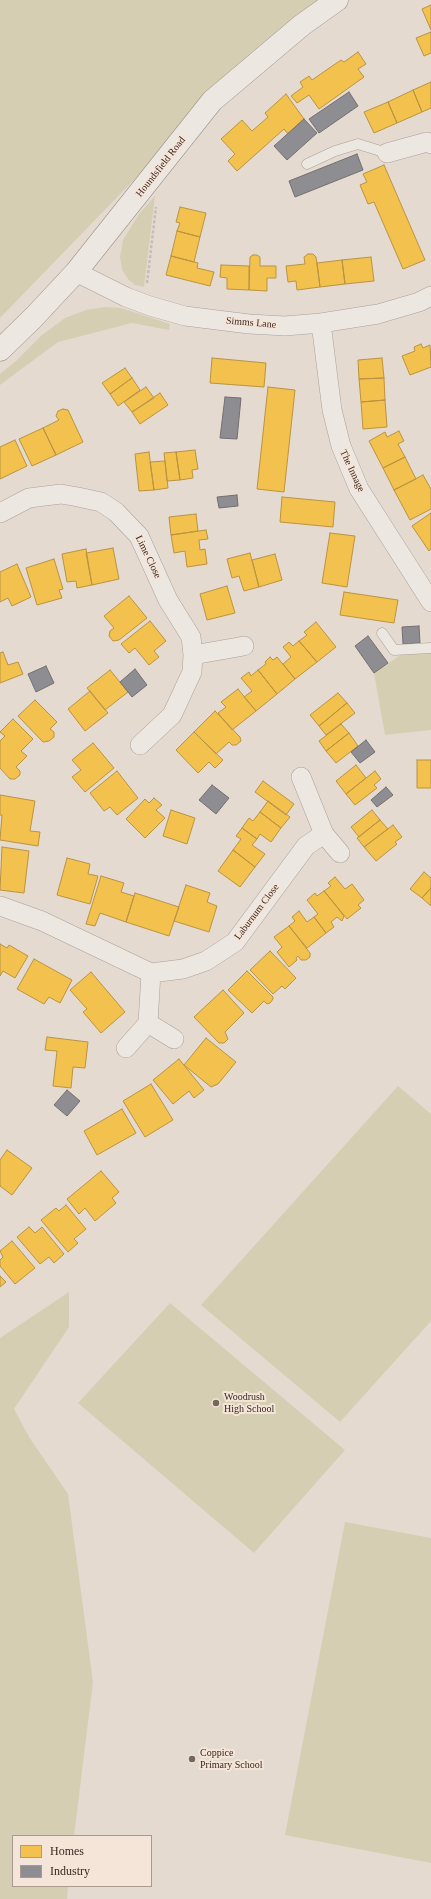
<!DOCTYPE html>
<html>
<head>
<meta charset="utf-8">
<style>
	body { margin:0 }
	#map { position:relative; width:431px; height:1899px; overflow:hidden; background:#e4dad0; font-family:Georgia,serif }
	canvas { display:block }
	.legend { position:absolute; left:12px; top:1835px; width:140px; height:52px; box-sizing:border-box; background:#f4e5d8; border:1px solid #a9998f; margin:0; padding:5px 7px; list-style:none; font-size:12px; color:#392721 }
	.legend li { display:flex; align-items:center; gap:8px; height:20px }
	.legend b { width:20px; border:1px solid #a9998f }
</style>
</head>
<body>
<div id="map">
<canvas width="431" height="1899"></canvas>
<ul class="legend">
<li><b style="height:11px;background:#f2c14e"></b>Homes</li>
<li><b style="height:11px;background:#8d8d92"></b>Industry</li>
</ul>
</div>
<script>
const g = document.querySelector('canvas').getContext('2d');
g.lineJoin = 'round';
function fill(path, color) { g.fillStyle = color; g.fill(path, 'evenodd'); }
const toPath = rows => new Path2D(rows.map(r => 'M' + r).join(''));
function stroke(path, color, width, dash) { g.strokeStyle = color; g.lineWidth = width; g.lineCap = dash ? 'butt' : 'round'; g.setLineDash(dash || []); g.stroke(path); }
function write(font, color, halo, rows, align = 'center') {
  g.font = font + ' Georgia,serif'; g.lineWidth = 4; g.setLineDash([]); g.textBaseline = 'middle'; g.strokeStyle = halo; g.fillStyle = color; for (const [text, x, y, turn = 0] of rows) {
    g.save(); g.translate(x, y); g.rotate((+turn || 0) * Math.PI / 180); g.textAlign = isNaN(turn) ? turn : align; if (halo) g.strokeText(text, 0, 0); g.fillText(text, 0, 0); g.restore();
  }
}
fill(toPath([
	[0,0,324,0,159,154,0,318],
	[155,196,144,287,135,285,128,279,122,270,120,257,123,240,139,214],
	[105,307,121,308,170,324,169,330,132,323,58,342,0,385,0,374,16,361,42,335,65,318,86,310],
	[431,651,431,730,385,735,374,673,402,654],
	[398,1086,431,1114,431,1321,340,1422,201,1305],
	[69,1292,69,1327,14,1409,29,1437,68,1494,93,1682,74,1836,13,1836,13,1886,68,1886,67,1899,0,1899,0,1338],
	[170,1303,345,1450,254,1553,78,1403],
	[345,1522,431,1538,431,1863,285,1835]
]), '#d6ceb3');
const homes = toPath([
	[431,5,431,30,422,9,431,5],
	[431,32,431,53,424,56,416,38,431,32],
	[358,52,366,64,358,69,364,77,319,109,309,95,297,103,291,96,303,87,300,82,309,76,312,80,341,60,344,62,358,52],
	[431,82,431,108,422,112,413,90,431,82],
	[413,90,422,112,397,123,388,102,413,90],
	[286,94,304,119,288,134,284,129,237,171,228,161,235,154,221,139,242,120,252,131,268,117,265,113,286,94],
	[388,102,397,123,374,133,364,112,388,102],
	[384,165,425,260,403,269,374,202,368,204,360,185,367,182,363,174,384,165],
	[180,207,206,213,200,237,177,231,180,223,176,222,180,207],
	[177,231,200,237,194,262,171,256,177,231],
	[308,254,313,254,316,257,320,287,297,290,296,281,288,282,286,266,305,264,304,257,308,254],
	[253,255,257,255,260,257,260,266,276,266,276,278,267,278,267,291,249,290,250,257,253,255],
	[171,256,198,263,197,268,214,272,210,286,166,275,171,256],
	[371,257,374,281,345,284,342,260,371,257],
	[342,260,345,284,320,287,317,263,342,260],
	[221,265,249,266,249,290,227,289,227,278,220,277,221,265],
	[421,344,423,348,430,345,431,367,410,375,402,356,415,351,414,347,421,344],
	[212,358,266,363,264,387,210,383,212,358],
	[382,358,384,378,359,379,358,360,382,358],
	[125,368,132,378,110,394,102,383,125,368],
	[132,378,140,390,118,406,110,394,132,378],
	[384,378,385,400,361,402,359,379,384,378],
	[146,387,154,398,132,412,124,402,146,387],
	[268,387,295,390,284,492,257,489,268,387],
	[160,393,168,405,140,424,132,412,160,393],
	[385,400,387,427,363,429,361,402,385,400],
	[63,409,68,410,83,442,56,455,43,428,59,420,56,416,58,411,63,409],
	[43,428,56,455,32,466,19,439,43,428],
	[399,431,404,441,398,444,405,457,383,468,369,441,385,432,387,437,399,431],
	[15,440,27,466,0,479,0,447,15,440],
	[195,450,198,469,192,470,193,478,180,480,176,452,195,450],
	[149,452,154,490,139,491,135,454,149,452],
	[176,452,180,480,167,481,164,453,176,452],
	[405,457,416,479,394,490,383,468,405,457],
	[165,461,168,488,154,490,150,462,165,461],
	[423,475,431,489,431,509,410,520,394,490,423,475],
	[282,497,335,502,333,527,280,522,282,497],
	[431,513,431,549,429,551,412,526,431,513],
	[196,514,198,531,171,535,169,517,196,514],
	[206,530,208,539,199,540,200,550,205,549,207,564,187,567,185,551,174,553,171,535,206,530],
	[330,533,355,536,347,587,322,583,330,533],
	[113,548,119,579,92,585,86,553,113,548],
	[86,549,92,585,77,588,76,581,67,582,62,554,86,549],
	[250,553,259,587,244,591,239,576,232,578,227,559,250,553],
	[275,554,282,580,259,587,252,560,275,554],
	[54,559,63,589,59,590,62,598,37,605,26,568,54,559],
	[17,564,31,597,12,606,8,598,0,602,0,572,17,564],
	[227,586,235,613,207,620,200,594,227,586],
	[344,592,398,600,394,623,340,615,344,592],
	[129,596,147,618,119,640,113,641,109,636,110,631,114,628,104,616,129,596],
	[150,621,166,641,154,651,159,657,149,665,135,648,129,653,121,644,150,621],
	[316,622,336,647,317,662,299,641,307,635,304,632,316,622],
	[299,641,317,662,295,679,283,664,291,657,283,647,289,642,293,646,299,641],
	[3,652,8,665,18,662,23,674,0,683,0,653,3,652],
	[270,657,273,660,277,657,295,679,277,694,258,670,266,664,265,662,270,657],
	[110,670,128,692,105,710,87,688,110,670],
	[258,670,277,694,256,711,244,697,252,691,241,678,249,672,251,676,258,670],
	[238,689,256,711,232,730,218,713,226,707,221,702,238,689],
	[90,691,108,713,85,731,68,709,90,691],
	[338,693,347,703,319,726,310,715,338,693],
	[35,700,57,722,50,729,54,732,54,737,49,741,43,742,18,716,35,700],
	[347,703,355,713,326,735,319,726,347,703],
	[215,711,240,737,241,741,236,745,232,745,229,742,216,754,194,732,215,711],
	[13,719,33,739,21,751,27,756,16,767,20,771,20,775,15,779,10,779,0,768,0,741,5,736,0,732,13,719],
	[341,724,349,733,326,751,319,741,341,724],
	[194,732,223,760,215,768,209,762,198,773,176,750,194,732],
	[349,733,358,746,336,763,326,751,349,733],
	[93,743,114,768,85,792,72,777,81,770,72,760,93,743],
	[417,760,431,760,431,788,417,788,417,760],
	[356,765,366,778,346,794,336,781,356,765],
	[117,771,138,798,117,815,110,807,104,811,90,793,117,771],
	[375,771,381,779,374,785,377,788,355,805,346,794,375,771],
	[263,781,294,804,286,815,255,792,263,781],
	[0,795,35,801,30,831,40,832,38,846,0,840,2,815,0,815,0,795],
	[154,798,162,805,156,810,165,818,145,838,126,819,145,799,149,803,154,798],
	[268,801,290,817,281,828,260,812,268,801],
	[171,810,195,818,187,844,163,836,171,810],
	[372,810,380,820,359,837,351,827,372,810],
	[260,812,281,828,271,842,260,834,257,839,242,828,249,818,253,821,260,812],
	[380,820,388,829,364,847,357,838,380,820],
	[393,825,402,837,395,842,397,844,376,861,364,847,393,825],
	[242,828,257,839,252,845,265,854,255,867,233,850,241,839,236,836,242,828],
	[2,847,29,851,24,893,0,890,2,847],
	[233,850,255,867,240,887,218,871,233,850],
	[67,858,90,864,88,874,98,876,90,904,57,895,67,858],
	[424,872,431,878,431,888,422,898,410,889,424,872],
	[101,876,124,883,121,892,134,896,126,922,100,913,95,926,86,924,101,876],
	[335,877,345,889,352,884,364,900,358,905,361,908,347,919,324,891,331,886,328,883,335,877],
	[186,885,210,893,207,902,217,906,209,932,174,921,186,885],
	[431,888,431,906,422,898,431,888],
	[324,891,344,916,342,921,337,917,331,922,334,927,326,933,314,917,318,914,307,900,315,893,317,896,324,891],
	[135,893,179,907,169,936,126,922,135,893],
	[299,911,307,922,314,917,326,933,307,948,289,926,295,921,292,917,299,911],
	[289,926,310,953,310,957,306,960,301,960,298,956,296,958,297,960,289,967,277,952,282,947,274,937,289,926],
	[0,944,7,948,9,945,28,956,15,978,3,971,0,976,0,944],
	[270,951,296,978,285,989,282,986,273,994,250,970,270,951],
	[34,959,72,980,60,1003,49,997,44,1004,17,989,34,959],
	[247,971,273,997,273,999,270,1003,267,1004,264,1001,252,1013,228,990,247,971],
	[91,972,125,1012,101,1033,83,1012,87,1009,70,990,91,972],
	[223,990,244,1013,225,1032,228,1039,224,1043,219,1043,194,1017,223,990],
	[47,1037,88,1042,85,1068,73,1067,71,1088,53,1086,57,1051,45,1050,47,1037],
	[206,1038,236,1062,218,1084,211,1087,184,1065,206,1038],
	[179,1059,204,1090,194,1098,189,1091,173,1104,153,1080,179,1059],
	[151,1084,173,1120,145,1137,123,1101,151,1084],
	[122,1109,136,1133,97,1155,84,1131,122,1109],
	[7,1150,32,1168,12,1195,0,1186,0,1160,7,1150],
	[101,1171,119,1192,112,1198,116,1203,95,1221,85,1208,79,1214,67,1199,101,1171],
	[66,1205,86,1229,74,1239,78,1243,68,1252,41,1220,56,1208,59,1211,66,1205],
	[29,1227,35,1233,42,1227,64,1254,54,1263,49,1257,40,1264,17,1237,29,1227],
	[12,1241,35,1268,15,1284,0,1266,0,1260,3,1257,0,1251,12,1241],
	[0,1276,6,1282,0,1287,0,1276]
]);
fill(homes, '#f2c14e');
stroke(homes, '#ba9340', 1);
const industry = toPath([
	[349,92,358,106,319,133,309,119,349,92],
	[304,119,317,133,287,160,274,146,304,119],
	[357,154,363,170,295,197,289,181,357,154],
	[225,397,241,398,237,439,220,438,225,397],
	[237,495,238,506,219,508,217,497,237,495],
	[419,626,420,643,403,644,402,627,419,626],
	[368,636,388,663,374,673,355,646,368,636],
	[46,666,54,683,36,692,28,674,46,666],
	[135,669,147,685,132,697,120,682,135,669],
	[366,740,375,752,360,763,351,752,366,740],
	[212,785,229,798,216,814,199,800,212,785],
	[386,787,393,795,377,807,371,800,386,787],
	[67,1090,80,1101,67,1116,54,1105,67,1090]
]);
fill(industry, '#8d8d92');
stroke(industry, '#746e70', 1);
const lane = toPath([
	[307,164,335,151,358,144,387,153],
	[382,633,394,650,431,648]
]);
const street = toPath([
	[387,153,427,142,431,144],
	[76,272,126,297,150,306,185,316,249,324,285,326,321,323,378,314,419,302,431,296],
	[321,323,332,410,341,446,359,489,431,602],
	[0,513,29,498,61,494,78,497,101,502,116,512,139,536,168,600,191,637,193,655,192,672,172,715,140,745],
	[193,655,244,646],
	[301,777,324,834,340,853],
	[0,906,42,921,151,973,183,969,206,961,235,942,306,846,324,834],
	[148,1023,174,1039],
	[126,1048,148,1023,151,973]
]);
const secondary = toPath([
	[0,350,33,318,76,272,212,101,302,25,337,0]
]);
stroke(lane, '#aaa099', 11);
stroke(street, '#aaa099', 20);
stroke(secondary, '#9a8f88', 23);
stroke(toPath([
	[147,283,156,207]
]), '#c5beb8', 2.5, [3, 2]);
stroke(lane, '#ece7e1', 10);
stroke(street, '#ece7e1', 19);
stroke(secondary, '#ece7e1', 22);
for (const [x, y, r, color] of [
	[216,1403,4,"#75665e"],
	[192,1759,4,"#75665e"]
]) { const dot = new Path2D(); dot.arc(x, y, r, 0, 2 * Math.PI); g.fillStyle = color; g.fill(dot); stroke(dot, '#f4e5d8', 1.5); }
write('10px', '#392721', '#f4e5d8', [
	["Houndsfield Road",161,167,-52],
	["Simms Lane",251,323,5],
	["The Innage",352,471,65],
	["Lime Close",148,557,64],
	["Laburnum Close",257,912,-53]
]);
write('10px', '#392721', '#f4e5d8', [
	["Woodrush",224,1397],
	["High School",224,1409],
	["Coppice",200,1753],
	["Primary School",200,1765]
], 'left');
</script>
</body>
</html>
